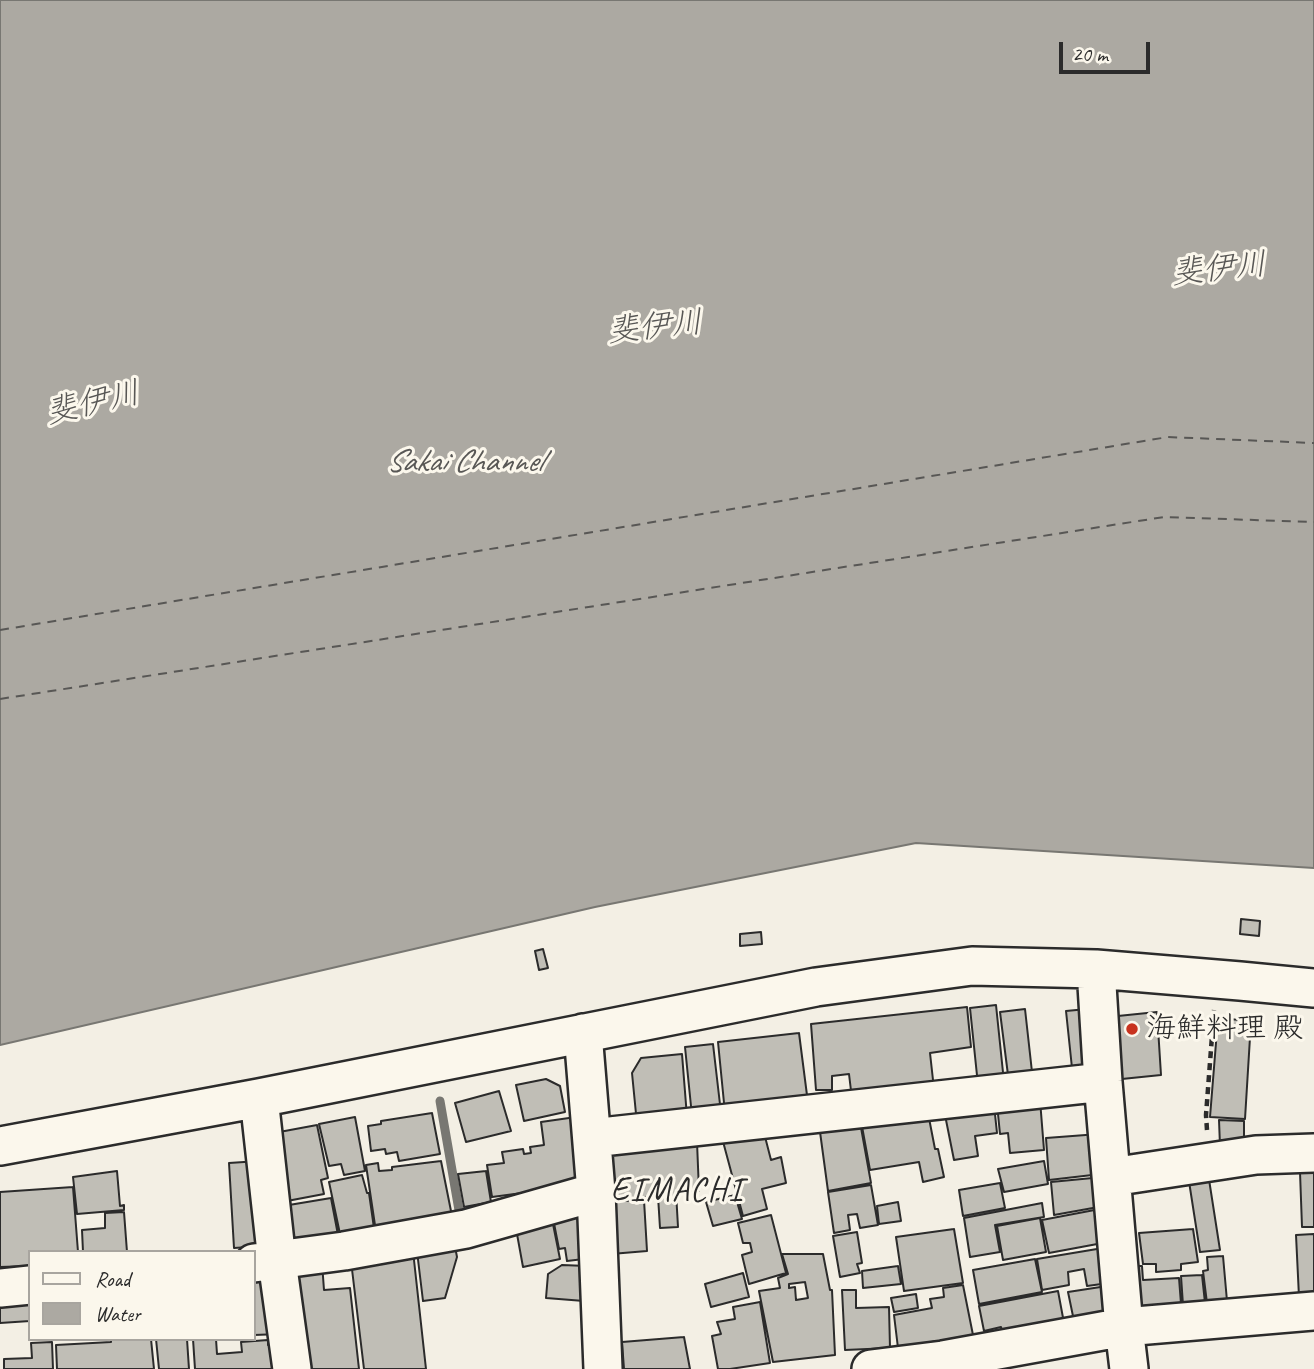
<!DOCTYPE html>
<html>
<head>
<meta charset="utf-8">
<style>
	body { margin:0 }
	#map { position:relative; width:1314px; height:1369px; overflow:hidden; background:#f3efe4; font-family:Caveat,sans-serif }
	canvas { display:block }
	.legend { position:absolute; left:28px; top:1250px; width:228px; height:91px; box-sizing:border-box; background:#fbf7ec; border:2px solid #a8a59f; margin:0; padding:9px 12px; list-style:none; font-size:21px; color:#2b2b2b }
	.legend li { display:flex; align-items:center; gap:14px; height:35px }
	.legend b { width:35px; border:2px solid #a8a59f }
	.scale { position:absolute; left:1059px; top:42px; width:91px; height:32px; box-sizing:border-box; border:4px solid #2b2b2b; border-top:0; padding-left:9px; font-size:21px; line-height:24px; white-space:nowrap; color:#2b2b2b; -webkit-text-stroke:5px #fbf7ec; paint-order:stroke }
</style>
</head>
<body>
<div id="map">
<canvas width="1314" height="1369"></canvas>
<ul class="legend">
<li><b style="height:9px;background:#fbf7ec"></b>Road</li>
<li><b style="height:19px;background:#aca9a2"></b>Water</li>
</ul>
<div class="scale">20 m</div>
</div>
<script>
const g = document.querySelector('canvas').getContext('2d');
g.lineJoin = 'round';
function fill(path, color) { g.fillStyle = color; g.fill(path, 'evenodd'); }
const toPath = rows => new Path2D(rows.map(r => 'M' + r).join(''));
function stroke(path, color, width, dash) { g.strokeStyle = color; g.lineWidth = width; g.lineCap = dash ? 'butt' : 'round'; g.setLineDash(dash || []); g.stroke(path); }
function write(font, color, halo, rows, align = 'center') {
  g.font = font + ' Caveat,"Klee One",sans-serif'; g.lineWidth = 6; g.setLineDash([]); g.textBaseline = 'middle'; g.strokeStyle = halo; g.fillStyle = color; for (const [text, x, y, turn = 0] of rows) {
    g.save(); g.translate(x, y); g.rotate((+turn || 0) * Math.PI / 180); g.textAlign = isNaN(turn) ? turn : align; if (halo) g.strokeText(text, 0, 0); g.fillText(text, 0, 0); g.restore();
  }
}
const water = toPath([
	[0,0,1314,0,1314,868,916,843,595,907,0,1045,0,0]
]);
fill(water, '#aca9a2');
stroke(water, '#787772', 2);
stroke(toPath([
	[440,1101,460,1216]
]), '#787772', 9);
stroke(toPath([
	[0,630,1168,437,1314,443],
	[0,699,1164,517,1314,522]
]), '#585755', 2, [9, 7]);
const building = toPath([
	[1241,919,1260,921,1259,936,1240,934,1241,919],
	[761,932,762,944,740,946,740,934,761,932],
	[543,949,548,968,539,970,535,951,543,949],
	[996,1005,1004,1082,978,1085,970,1008,996,1005],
	[967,1007,971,1047,930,1053,934,1089,852,1099,849,1074,832,1076,832,1090,816,1090,811,1024,967,1007],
	[1025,1009,1032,1072,1008,1075,1000,1012,1025,1009],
	[1087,1009,1093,1066,1072,1068,1066,1011,1087,1009],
	[1157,1012,1161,1075,1112,1080,1108,1017,1157,1012],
	[1218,1018,1251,1021,1245,1119,1210,1117,1218,1018],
	[799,1033,808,1103,725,1113,718,1042,799,1033],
	[713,1044,721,1113,692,1116,685,1047,713,1044],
	[682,1054,687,1117,637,1124,632,1073,641,1058,682,1054],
	[546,1079,560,1086,565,1112,524,1121,516,1085,546,1079],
	[499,1091,511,1131,466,1142,455,1103,499,1091],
	[1040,1100,1044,1150,1010,1153,1008,1133,1000,1134,997,1104,1040,1100],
	[994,1105,997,1133,975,1136,978,1156,954,1160,944,1110,994,1105],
	[432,1113,440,1154,399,1161,397,1152,386,1154,385,1149,371,1151,368,1126,381,1124,381,1121,432,1113],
	[928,1113,935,1149,938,1149,944,1177,923,1182,919,1162,870,1170,861,1121,928,1113],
	[355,1117,365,1171,344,1175,341,1164,329,1166,319,1124,355,1117],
	[576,1117,582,1182,567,1187,492,1197,487,1165,504,1163,502,1152,523,1149,524,1154,531,1153,530,1147,544,1145,541,1122,576,1117],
	[818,1117,860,1122,871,1183,828,1191,818,1117],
	[1219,1120,1244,1121,1244,1145,1220,1146,1219,1120],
	[317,1125,328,1178,321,1180,324,1194,287,1201,274,1133,317,1125],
	[762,1125,771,1160,781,1157,786,1183,762,1189,767,1209,743,1216,721,1134,762,1125],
	[1099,1134,1101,1174,1049,1180,1046,1138,1099,1134],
	[697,1142,699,1191,676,1192,678,1227,660,1228,658,1196,605,1200,599,1150,697,1142],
	[259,1161,264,1246,234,1248,229,1163,259,1161],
	[441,1161,452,1216,376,1232,366,1165,378,1163,379,1171,392,1170,392,1167,441,1161],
	[1044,1161,1048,1184,1004,1192,998,1169,1044,1161],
	[117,1171,120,1206,124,1205,124,1210,77,1214,73,1177,117,1171],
	[486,1171,491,1202,464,1207,458,1174,486,1171],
	[1300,1172,1314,1172,1314,1227,1302,1227,1300,1172],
	[1208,1173,1220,1250,1200,1252,1188,1175,1208,1173],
	[362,1175,367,1193,369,1193,374,1228,340,1234,329,1182,362,1175],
	[1103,1177,1104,1206,1054,1215,1051,1182,1103,1177],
	[1000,1183,1005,1208,963,1216,959,1190,1000,1183],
	[871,1185,878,1225,860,1228,857,1214,848,1215,850,1230,834,1233,828,1192,871,1185],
	[73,1187,78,1252,30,1252,30,1266,0,1267,0,1192,73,1187],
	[735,1195,742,1219,713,1226,706,1202,735,1195],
	[331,1198,338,1235,291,1245,283,1206,331,1198],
	[644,1200,647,1251,611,1254,605,1202,644,1200],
	[587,1202,592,1258,567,1261,565,1248,559,1249,552,1213,587,1202],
	[898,1202,901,1221,879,1224,877,1206,898,1202],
	[1042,1203,1044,1217,995,1225,1000,1252,970,1257,964,1218,1042,1203],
	[1105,1208,1108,1242,1049,1253,1042,1220,1105,1208],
	[124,1212,127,1252,83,1252,82,1230,105,1228,105,1213,124,1212],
	[551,1214,560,1259,523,1267,515,1223,551,1214],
	[771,1215,786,1273,749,1284,742,1255,752,1252,750,1243,743,1243,738,1223,771,1215],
	[1040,1218,1046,1252,1003,1260,997,1226,1040,1218],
	[954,1229,963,1283,904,1291,896,1237,954,1229],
	[1193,1229,1198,1262,1181,1264,1181,1270,1156,1272,1156,1264,1143,1264,1139,1233,1193,1229],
	[857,1232,862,1263,857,1264,860,1273,840,1277,833,1236,857,1232],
	[1314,1234,1314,1296,1299,1297,1296,1235,1314,1234],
	[453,1236,457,1257,445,1298,423,1301,416,1243,453,1236],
	[1103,1248,1109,1283,1087,1286,1084,1269,1068,1272,1069,1285,1042,1290,1037,1259,1103,1248],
	[413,1251,426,1369,364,1369,351,1261,413,1251],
	[782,1254,823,1254,830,1290,832,1290,835,1355,773,1362,759,1291,780,1288,778,1278,788,1274,782,1254],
	[805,1282,808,1298,796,1300,795,1287,789,1288,789,1284,805,1282],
	[1223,1256,1227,1301,1207,1303,1203,1271,1208,1270,1207,1257,1223,1256],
	[1035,1259,1042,1292,979,1304,973,1270,1035,1259],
	[322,1263,324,1290,350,1288,359,1369,299,1369,296,1267,322,1263],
	[562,1265,587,1266,584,1301,546,1298,548,1274,562,1265],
	[898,1266,901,1284,863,1288,862,1271,898,1266],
	[1131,1266,1142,1266,1143,1280,1179,1278,1181,1304,1139,1308,1131,1266],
	[271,1271,280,1334,254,1335,254,1273,271,1271],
	[743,1273,749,1297,711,1307,705,1284,743,1273],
	[1202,1275,1205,1303,1183,1305,1181,1276,1202,1275],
	[963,1285,974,1340,939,1346,937,1341,898,1348,894,1315,932,1308,930,1299,944,1297,943,1288,963,1285],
	[1107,1286,1108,1315,1074,1321,1068,1292,1107,1286],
	[842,1290,856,1290,856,1308,889,1307,890,1348,845,1350,842,1290],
	[1058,1291,1064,1323,1003,1334,1001,1327,984,1331,979,1306,1058,1291],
	[30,1294,30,1321,0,1323,0,1296,30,1294],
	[916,1294,918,1308,894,1312,891,1298,916,1294],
	[760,1302,770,1363,730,1369,718,1369,712,1336,721,1334,717,1322,735,1319,733,1307,760,1302],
	[684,1337,690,1369,624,1369,622,1342,684,1337],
	[111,1339,151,1339,154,1369,57,1369,56,1345,111,1342,111,1339],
	[156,1339,187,1339,189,1369,159,1369,156,1339],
	[193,1339,216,1339,217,1354,242,1352,241,1342,268,1340,268,1345,281,1344,285,1369,195,1369,193,1339],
	[52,1342,53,1369,4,1369,4,1359,32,1358,31,1343,52,1342]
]);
fill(building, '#c0beb6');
stroke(building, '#2b2b2b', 2);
const minor = toPath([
	[1096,969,1103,1082,1124,1327,1129,1369],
	[583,1033,596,1192,603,1369],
	[259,1098,277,1261,292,1369],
	[592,1138,1103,1082],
	[0,1146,259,1098,816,987,972,966,1096,969,1240,981,1314,988],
	[1112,1177,1256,1155,1314,1153],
	[254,1263,344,1251,466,1229,596,1192],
	[0,1288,30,1285],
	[871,1369,943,1360,1124,1327,1314,1311]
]);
stroke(minor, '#2b2b2b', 42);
stroke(toPath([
	[1207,1130,1206,1115,1214,1010]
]), '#2b2b2b', 4.5, [7, 5]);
stroke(minor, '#fbf7ec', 37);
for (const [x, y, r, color] of [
	[1132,1029,7,"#c8321e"]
]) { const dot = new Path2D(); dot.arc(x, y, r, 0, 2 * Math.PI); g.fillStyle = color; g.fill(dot); stroke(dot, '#fbf7ec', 2.5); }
write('30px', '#2b2b2b', '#fbf7ec', [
	["海鮮料理 殿",1146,1029]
], 'left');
write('italic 32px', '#585755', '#fbf7ec', [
	["斐伊川",1219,270,-6],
	["斐伊川",655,328,-6],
	["斐伊川",93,404,-13],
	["Sakai Channel",464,463]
]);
g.letterSpacing = '2px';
write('33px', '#2b2b2b', '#fbf7ec', [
	["EIMACHI",677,1191]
]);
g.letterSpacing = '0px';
</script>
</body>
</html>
